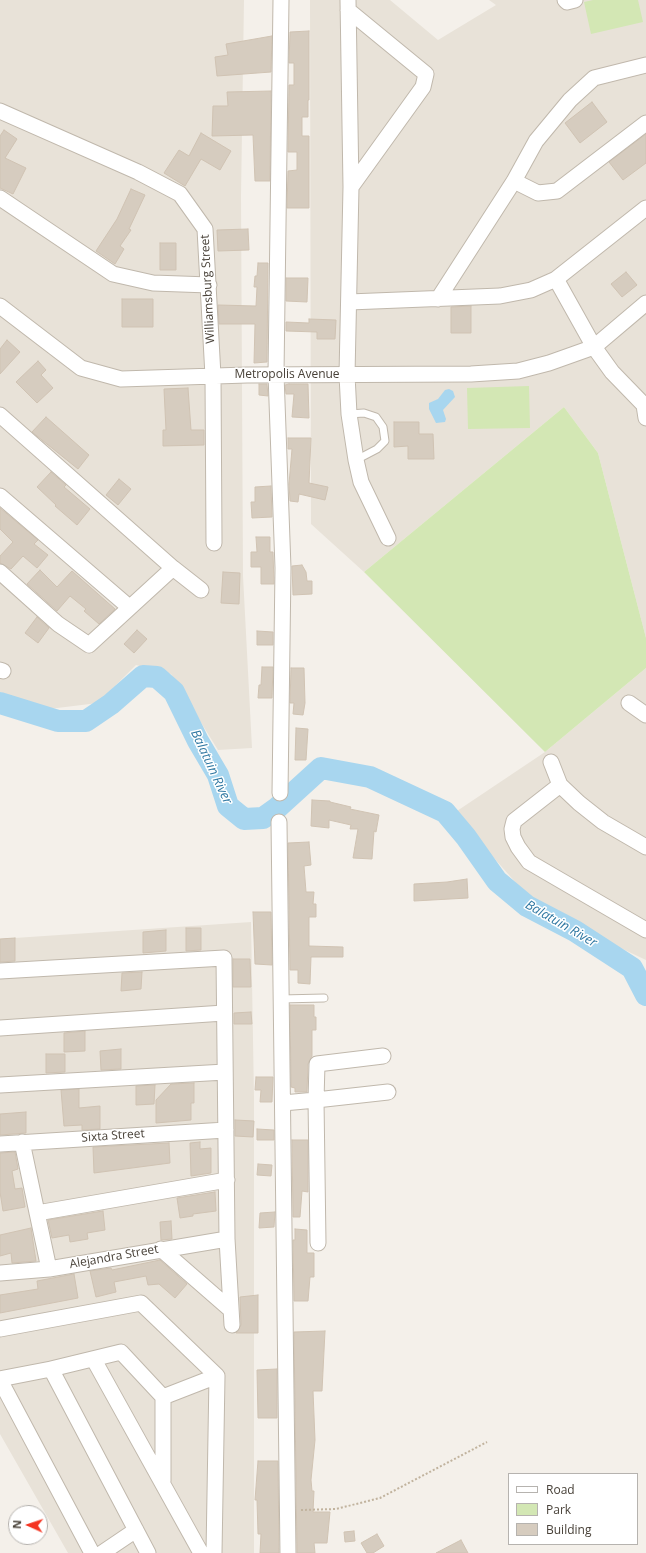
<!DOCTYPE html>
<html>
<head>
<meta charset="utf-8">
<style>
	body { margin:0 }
	#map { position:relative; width:646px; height:1553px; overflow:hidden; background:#f4f0ea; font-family:"Open Sans",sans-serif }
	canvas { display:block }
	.legend { position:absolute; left:508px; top:1473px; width:130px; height:72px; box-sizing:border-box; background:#fff; border:1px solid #b6b3af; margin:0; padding:5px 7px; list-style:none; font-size:12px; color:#484138 }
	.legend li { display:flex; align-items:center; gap:8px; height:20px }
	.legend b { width:20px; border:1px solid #b6b3af }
	.north { position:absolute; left:8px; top:1505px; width:40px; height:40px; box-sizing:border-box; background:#fff; border:1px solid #b6b3af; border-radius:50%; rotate:273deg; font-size:11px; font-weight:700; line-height:16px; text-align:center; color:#484138 }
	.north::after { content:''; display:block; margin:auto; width:14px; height:18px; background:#f43421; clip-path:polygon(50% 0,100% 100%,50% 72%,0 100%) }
</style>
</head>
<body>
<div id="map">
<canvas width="646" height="1553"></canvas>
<ul class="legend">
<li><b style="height:5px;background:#fff"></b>Road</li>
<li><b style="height:11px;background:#d3e7b4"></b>Park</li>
<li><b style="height:11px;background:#d6ccbf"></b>Building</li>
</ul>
<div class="north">N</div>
</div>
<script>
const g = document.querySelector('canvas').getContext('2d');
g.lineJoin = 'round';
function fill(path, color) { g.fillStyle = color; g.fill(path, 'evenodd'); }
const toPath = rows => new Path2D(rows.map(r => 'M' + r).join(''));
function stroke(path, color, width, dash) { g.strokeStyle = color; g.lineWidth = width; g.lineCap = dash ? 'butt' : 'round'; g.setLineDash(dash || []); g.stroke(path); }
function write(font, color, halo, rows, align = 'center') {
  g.font = font + ' "Open Sans",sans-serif'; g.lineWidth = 3; g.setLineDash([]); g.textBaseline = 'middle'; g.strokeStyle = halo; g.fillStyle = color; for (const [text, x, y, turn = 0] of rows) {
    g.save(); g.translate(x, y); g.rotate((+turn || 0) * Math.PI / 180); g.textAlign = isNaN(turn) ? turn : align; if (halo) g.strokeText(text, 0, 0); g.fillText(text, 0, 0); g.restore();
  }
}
fill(toPath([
	[0,0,244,0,241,196,243,576,252,748,218,750,171,674,136,665,98,703,49,709,0,692],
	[310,0,390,0,438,40,496,5,489,0,646,0,646,638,598,453,564,407,364,572,311,524],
	[646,668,646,960,595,936,525,893,454,813,545,752],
	[251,922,254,1098,254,1553,68,1553,0,1434,0,939]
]), '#e8e2d8');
fill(toPath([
	[593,0,638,0,643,22,591,34,584,2],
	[529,386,530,428,468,429,467,388],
	[564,407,598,453,646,638,646,668,545,752,364,572]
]), '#d3e7b4');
fill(toPath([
	[449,389,453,391,455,397,443,410,446,419,445,422,436,423,429,409,429,403,438,399,445,390]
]), '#a8d6ef');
stroke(toPath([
	[0,703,58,721,86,721,111,704,143,676,157,677,174,692,198,741,218,775,228,806,244,819,263,818,277,808,321,768,370,777,445,812,466,837,497,881,527,906,575,931,632,968,646,995]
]), '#a8d6ef', 22);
const building = toPath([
	[309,31,309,100,308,100,308,117,302,117,302,136,309,136,309,208,287,208,288,171,297,170,297,152,288,152,289,85,294,85,294,63,289,63,290,32,309,31],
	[272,36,271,72,217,76,215,57,228,55,226,44,272,36],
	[271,91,270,181,255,181,253,135,212,136,213,106,228,106,227,92,271,91],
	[592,102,607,122,580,143,565,123,592,102],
	[4,130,17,139,5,158,26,168,13,194,0,188,0,136,4,130],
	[201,133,231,151,220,170,201,159,185,186,164,173,179,150,189,156,201,133],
	[646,134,646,163,623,180,609,162,646,134],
	[131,189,145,195,129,229,131,230,120,246,124,249,115,264,96,251,117,219,131,189],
	[248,229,249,250,218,251,217,230,248,229],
	[160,243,176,243,176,270,160,270,160,243],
	[258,263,268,263,267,362,254,363,255,324,219,324,218,305,256,306,257,287,254,287,255,276,257,276,258,263],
	[626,272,637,285,622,297,611,284,626,272],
	[286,278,308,278,307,302,286,301,286,278],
	[122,299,153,299,153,327,122,327,122,299],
	[471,306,471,333,451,333,451,307,471,306],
	[309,319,336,320,335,339,317,339,317,332,286,331,286,322,309,323,309,319],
	[7,340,20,352,0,374,0,349,7,340],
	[38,361,46,370,41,375,53,388,37,403,16,382,38,361],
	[259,384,267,384,268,396,259,395,259,384],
	[289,384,308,384,309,418,292,417,294,394,286,394,285,385,289,384],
	[188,388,191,430,204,430,204,445,163,446,163,430,166,430,164,389,188,388],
	[46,417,89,455,78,469,32,432,46,417],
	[394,422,419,422,419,434,433,434,434,459,408,459,408,446,394,447,394,422],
	[288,438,311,438,309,483,328,487,325,500,299,494,298,502,290,501,289,484,292,449,288,449,288,438],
	[51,472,66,485,64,487,90,509,77,525,55,506,56,505,37,487,51,472],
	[119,479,131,489,118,505,106,495,119,479],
	[271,486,272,517,252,518,251,502,255,502,255,487,271,486],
	[0,508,38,540,34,544,48,555,37,568,23,556,11,569,0,563,0,556,13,542,0,529,0,508],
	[256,537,270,537,270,552,273,552,274,584,261,584,261,567,251,567,251,552,257,552,256,537],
	[302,565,306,572,307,581,312,581,312,594,293,595,292,566,302,565],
	[40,570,57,587,72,571,115,609,99,624,84,611,86,609,70,596,57,611,27,584,40,570],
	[223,572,240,573,239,604,221,603,223,572],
	[37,617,49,628,38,643,25,633,37,617],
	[137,630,147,639,134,653,124,644,137,630],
	[257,631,273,632,273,645,257,645,257,631],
	[262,667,273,667,272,698,258,698,259,685,261,685,262,667],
	[291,668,304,668,305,703,303,715,293,714,294,703,290,703,291,668],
	[296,728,308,729,306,760,295,760,296,728],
	[312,800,330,801,330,802,351,807,350,809,379,815,376,832,374,831,372,859,353,858,358,829,350,829,351,825,329,820,329,828,311,826,312,800],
	[309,842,311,865,304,866,306,892,314,892,313,904,316,904,316,917,309,917,309,946,343,947,343,957,311,957,310,984,298,983,298,970,290,970,288,843,309,842],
	[467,879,468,898,414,901,414,884,447,882,467,879],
	[253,912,271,912,272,965,255,964,253,912],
	[186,928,201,928,201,950,186,951,186,928],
	[166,930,166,951,143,953,143,932,166,930],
	[15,938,15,961,0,962,0,939,15,938],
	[233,959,250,959,251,987,233,987,233,959],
	[142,972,141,989,121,991,122,973,142,972],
	[290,1005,314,1005,314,1017,316,1017,316,1030,312,1030,312,1056,308,1064,307,1092,295,1092,295,1088,291,1087,290,1005],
	[251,1012,252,1024,234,1024,234,1013,251,1012],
	[85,1031,85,1051,64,1052,64,1033,85,1031],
	[121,1049,121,1069,101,1070,100,1051,121,1049],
	[46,1054,65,1054,65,1072,46,1073,46,1054],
	[256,1077,273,1077,272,1102,260,1102,261,1090,255,1090,256,1077],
	[194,1083,194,1103,191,1103,191,1120,156,1123,156,1100,171,1084,194,1083],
	[155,1085,154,1104,136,1105,136,1086,155,1085],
	[79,1089,79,1108,100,1106,100,1129,82,1130,82,1125,64,1126,61,1090,79,1089],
	[26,1112,26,1133,0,1135,0,1114,26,1112],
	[235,1120,254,1121,253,1137,235,1136,235,1120],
	[257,1129,274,1130,274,1140,257,1140,257,1129],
	[292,1140,308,1140,308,1192,302,1191,300,1217,293,1217,292,1140],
	[200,1142,200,1149,211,1148,211,1173,191,1176,190,1143,200,1142],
	[169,1143,170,1163,94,1173,93,1147,169,1143],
	[15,1152,18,1169,12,1171,15,1189,22,1188,25,1207,3,1211,0,1192,0,1153,15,1152],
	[258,1164,272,1165,271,1176,257,1175,258,1164],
	[215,1192,216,1211,193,1214,193,1216,180,1218,177,1198,215,1192],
	[103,1211,105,1230,87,1233,88,1239,70,1242,69,1235,52,1238,48,1220,103,1211],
	[275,1212,274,1227,259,1228,260,1213,275,1212],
	[171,1221,172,1239,161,1240,160,1222,171,1221],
	[31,1228,36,1261,12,1263,11,1253,0,1256,0,1235,31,1228],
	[295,1229,307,1230,307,1253,314,1253,314,1277,310,1277,308,1301,294,1301,293,1240,295,1240,295,1229],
	[160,1260,187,1284,175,1298,159,1284,148,1285,146,1276,114,1282,116,1292,96,1297,90,1271,111,1268,112,1270,160,1260],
	[74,1274,78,1298,0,1313,0,1295,38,1289,37,1281,74,1274],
	[258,1295,258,1333,236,1333,241,1325,240,1297,258,1295],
	[325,1331,322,1391,313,1391,315,1440,311,1480,312,1491,314,1491,313,1512,330,1512,327,1543,314,1543,315,1553,297,1553,294,1332,325,1331],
	[277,1369,277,1418,258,1418,257,1370,277,1369],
	[258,1461,278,1461,279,1553,260,1553,261,1534,258,1534,257,1500,255,1500,258,1461],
	[354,1531,355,1541,345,1542,344,1532,354,1531],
	[377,1534,384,1546,373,1553,367,1553,361,1543,377,1534],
	[461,1540,468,1553,436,1553,461,1540]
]);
fill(building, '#d6ccbf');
stroke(building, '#d0c3b3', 1);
const service = toPath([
	[349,414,364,413,376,417,383,427,385,441,377,449,356,460],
	[281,999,324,998]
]);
const minor = toPath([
	[348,0,351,187,347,375,349,414,356,460,361,482,388,538],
	[565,0,567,2,575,0],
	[348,10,426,74,423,87,351,187],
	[0,111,138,172,180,194,205,229,213,376,214,543],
	[514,181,538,193,557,191,646,123],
	[0,198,113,274,153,283,209,285],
	[556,279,594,347,612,372,644,405,646,418],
	[438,299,514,181,536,141,570,100,594,78,646,65],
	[349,302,500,296,531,290,556,279,646,208],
	[0,306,81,368,121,379,247,375,471,374,518,371,549,363,594,347,646,303],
	[0,415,173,568,201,590],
	[0,496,129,607],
	[0,572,58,624,89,645,173,568],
	[0,670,3,671],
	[629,703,646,715],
	[551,762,560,785,579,803,603,822,646,847],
	[560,785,514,821,512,829,513,837,518,847,529,862,646,930],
	[280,793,283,568,276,374,281,0],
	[279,822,288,1553],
	[0,971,224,958,227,1239,232,1325],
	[0,1028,224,1013],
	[383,1056,317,1064,316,1100,388,1092],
	[0,1085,225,1072],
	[283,1103,316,1100,318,1243],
	[22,1142,49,1269],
	[0,1144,226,1130],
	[37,1213,227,1180],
	[161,1249,231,1310],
	[0,1273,49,1269,227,1239],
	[0,1329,141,1303,217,1376,214,1553],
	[94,1360,201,1553],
	[51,1369,148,1553],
	[0,1379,51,1369,121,1352,163,1397,163,1481],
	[0,1380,92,1553],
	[163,1397,217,1376],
	[102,1553,136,1530]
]);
stroke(service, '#c0b8ac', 9);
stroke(minor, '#c0b8ac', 17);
stroke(toPath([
	[301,1510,336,1509,380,1498,487,1442]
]), '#c1b39e', 2, [2, 2]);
stroke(service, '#fff', 7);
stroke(minor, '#fff', 15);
write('12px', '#484138', '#fff', [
	["Williamsburg Street",208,289,-93],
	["Metropolis Avenue",287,375],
	["Sixta Street",113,1136,-4],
	["Alejandra Street",114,1257,-10]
]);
write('italic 13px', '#3078a2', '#fff', [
	["Balatuin River",211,767,65],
	["Balatuin River",561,924,30]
]);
</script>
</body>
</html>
